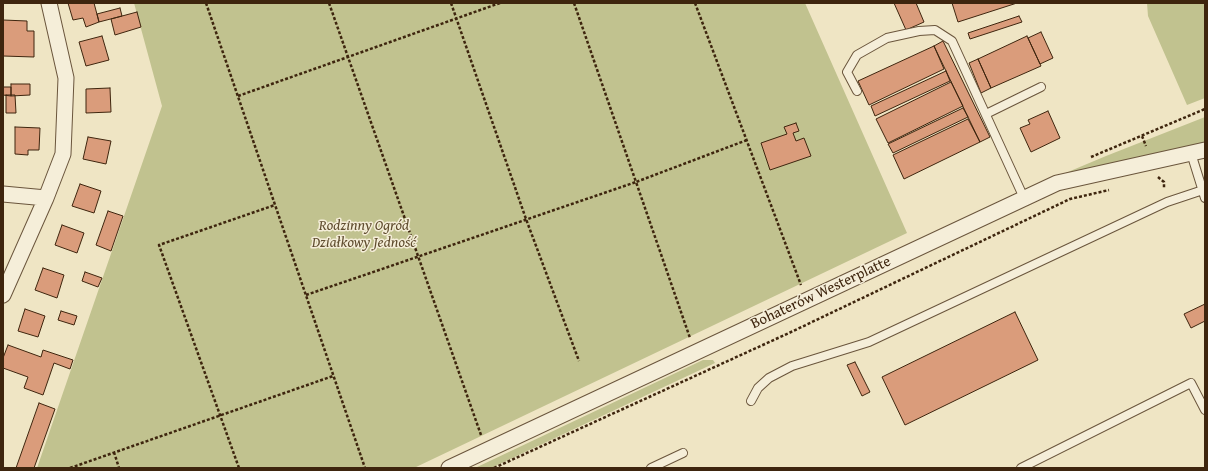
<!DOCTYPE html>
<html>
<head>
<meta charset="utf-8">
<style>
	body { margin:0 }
	#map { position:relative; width:1208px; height:471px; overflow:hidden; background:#efe5c4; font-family:"Gentium Book Plus",serif }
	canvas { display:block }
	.frame { position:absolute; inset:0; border:4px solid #3e250e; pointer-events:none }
</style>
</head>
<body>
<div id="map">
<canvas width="1208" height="471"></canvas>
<div class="frame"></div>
</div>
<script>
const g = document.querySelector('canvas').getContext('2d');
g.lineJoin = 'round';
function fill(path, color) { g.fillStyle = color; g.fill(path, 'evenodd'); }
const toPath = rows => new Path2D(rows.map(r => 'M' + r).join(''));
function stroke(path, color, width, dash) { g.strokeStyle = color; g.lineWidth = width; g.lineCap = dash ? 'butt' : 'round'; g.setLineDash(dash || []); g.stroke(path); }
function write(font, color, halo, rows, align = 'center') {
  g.font = font + ' "Gentium Book Plus",serif'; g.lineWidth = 3; g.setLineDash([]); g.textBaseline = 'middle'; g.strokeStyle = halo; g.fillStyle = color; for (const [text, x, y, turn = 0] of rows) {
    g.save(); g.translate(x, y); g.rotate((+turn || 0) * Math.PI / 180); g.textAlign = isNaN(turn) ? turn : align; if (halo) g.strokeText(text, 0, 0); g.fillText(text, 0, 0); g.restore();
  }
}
fill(toPath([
	[134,3,805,3,907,233,414,468,37,468,162,106],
	[1147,3,1205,3,1205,98,1187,105,1148,16],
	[1205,117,1205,142,1056,177,1106,156],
	[703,360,713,360,715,363,491,468,475,468]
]), '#c1c28f');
const building = toPath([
	[68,3,94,3,99,22,86,27,83,18,73,20,68,3],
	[894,3,916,3,924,22,906,30,894,3],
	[952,3,1017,3,958,22,952,3],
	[120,8,122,16,99,22,97,14,120,8],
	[137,12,141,27,115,35,111,19,137,12],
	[1019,16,1022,22,970,39,968,33,1019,16],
	[3,20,27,21,27,31,34,31,34,57,3,56,3,20],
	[1041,32,1053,58,1040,64,1028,38,1041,32],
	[102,36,109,60,86,66,79,42,102,36],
	[1027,36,1041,66,991,88,978,59,1027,36],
	[943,41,990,137,980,142,934,46,943,41],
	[934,46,944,69,869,105,858,81,934,46],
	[978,59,991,88,981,93,969,63,978,59],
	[946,71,950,81,875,116,871,106,946,71],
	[951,82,963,106,888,143,876,119,951,82],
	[11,84,30,84,30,95,11,96,11,84],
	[3,87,11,87,11,96,3,95,3,87],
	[110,88,111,112,86,113,86,89,110,88],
	[6,95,15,95,16,113,6,113,6,95],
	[963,108,968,117,893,153,888,144,963,108],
	[1048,111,1060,138,1031,152,1020,128,1030,124,1028,120,1048,111],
	[968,119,980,142,904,179,893,155,968,119],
	[796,123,799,131,793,133,796,141,804,138,811,156,770,170,761,143,787,134,784,127,796,123],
	[15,127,40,128,39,150,28,150,28,155,15,154,15,127],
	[88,137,111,141,106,164,83,159,88,137],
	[80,184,101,191,94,213,72,206,80,184],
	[108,211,123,216,111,251,96,245,108,211],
	[62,225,84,233,77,253,55,245,62,225],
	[43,268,64,275,57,298,35,290,43,268],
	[85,272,102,278,98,287,82,281,85,272],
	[1205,304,1205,321,1191,328,1184,314,1205,304],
	[25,309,45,316,38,337,18,331,25,309],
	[61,311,77,316,74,325,58,320,61,311],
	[1015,312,1038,360,905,425,882,377,1015,312],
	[8,345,41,357,43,350,73,360,70,369,54,363,43,395,24,388,28,377,3,368,3,358,8,345],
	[855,362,870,392,862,396,847,365,855,362],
	[39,403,55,409,34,468,16,468,39,403]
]);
fill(building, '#da9c7b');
stroke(building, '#3e250e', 1);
const lane = toPath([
	[857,91,847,72,857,55,887,38,919,31,935,30,952,41,1024,198],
	[986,114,1041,87],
	[1191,153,1205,198],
	[751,401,758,388,769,378,792,366,869,342,1167,202,1203,190],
	[651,468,683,453],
	[1021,468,1191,383,1205,410]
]);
const street = toPath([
	[3,194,46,198],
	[3,295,46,198,63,154,66,78,49,3],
	[449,468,1057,183,1205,150]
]);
stroke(lane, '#6a553c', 10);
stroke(street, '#6a553c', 17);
stroke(toPath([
	[206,3,365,468],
	[329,3,481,435],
	[451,3,526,219,579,361],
	[574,3,636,182,747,140],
	[695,3,801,285],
	[238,96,500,3],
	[1142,136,1146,146],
	[1091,157,1205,109],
	[1158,177,1164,182,1164,189],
	[306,295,636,182,690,338],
	[114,452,119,468],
	[70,468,333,376],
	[239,468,159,245,275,205],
	[494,468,789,333,1070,199,1109,190]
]), '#3e250e', 2.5, [3, 2]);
stroke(lane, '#f5eed9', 8);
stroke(street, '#f5eed9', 15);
write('italic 15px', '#5f4c2e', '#f5eed9', [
	["Rodzinny Ogród",364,226],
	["Działkowy Jedność",364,243]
]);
write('15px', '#3e250e', '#f5eed9', [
	["Bohaterów Westerplatte",821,293,-25]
]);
</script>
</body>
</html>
